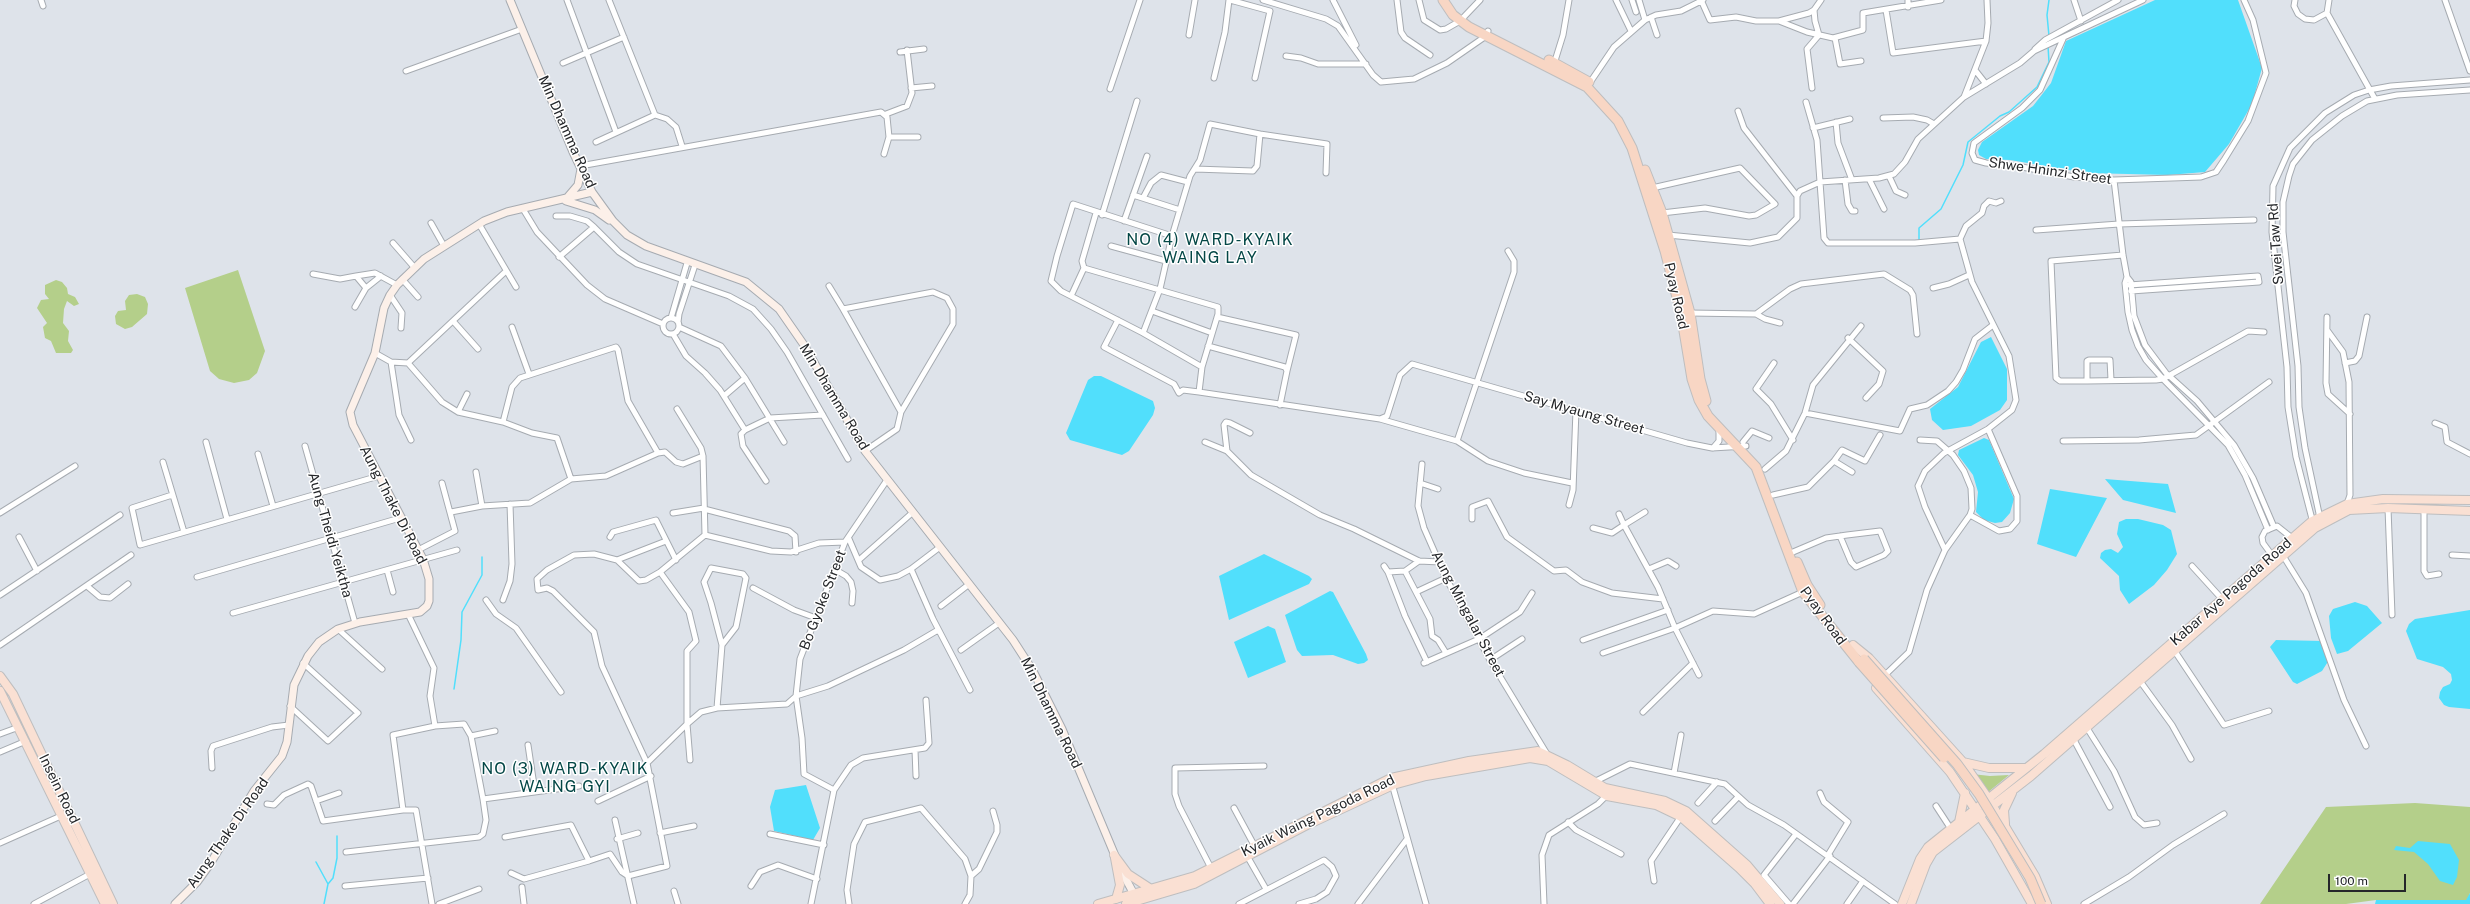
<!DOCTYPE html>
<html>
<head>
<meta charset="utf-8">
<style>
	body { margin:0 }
	#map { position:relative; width:2470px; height:904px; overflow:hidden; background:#dee3ea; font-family:"Public Sans",sans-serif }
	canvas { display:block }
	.scale { position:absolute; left:2328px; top:874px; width:78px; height:18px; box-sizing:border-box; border:2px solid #25272a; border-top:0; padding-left:5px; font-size:12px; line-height:14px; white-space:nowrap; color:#25272a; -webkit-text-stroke:3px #fff; paint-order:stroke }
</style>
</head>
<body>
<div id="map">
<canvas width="2470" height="904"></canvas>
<div class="scale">100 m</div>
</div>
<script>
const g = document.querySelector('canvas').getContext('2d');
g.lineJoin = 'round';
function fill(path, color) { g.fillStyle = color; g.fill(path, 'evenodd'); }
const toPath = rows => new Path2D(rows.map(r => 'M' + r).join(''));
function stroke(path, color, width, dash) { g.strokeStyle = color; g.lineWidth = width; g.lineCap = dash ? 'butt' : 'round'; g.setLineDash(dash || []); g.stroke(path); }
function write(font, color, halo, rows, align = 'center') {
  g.font = font + ' "Public Sans",sans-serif'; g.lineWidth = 3; g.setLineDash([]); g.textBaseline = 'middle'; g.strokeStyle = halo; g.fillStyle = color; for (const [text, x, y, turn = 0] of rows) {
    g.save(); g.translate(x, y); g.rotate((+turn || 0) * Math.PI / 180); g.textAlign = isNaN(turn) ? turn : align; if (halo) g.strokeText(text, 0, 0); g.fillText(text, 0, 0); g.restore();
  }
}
fill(toPath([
	[238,270,265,351,257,373,249,380,234,383,219,379,210,371,185,288],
	[56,280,62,282,67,288,68,294,75,297,79,304,74,306,67,301,64,309,63,323,69,331,68,341,73,350,71,353,56,353,51,341,45,338,43,327,47,323,37,308,41,300,49,299,45,294,45,285],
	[137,294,145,297,148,304,147,314,132,327,125,329,116,324,115,316,118,311,126,310,125,301,129,295],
	[1972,774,1990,776,2009,775,1987,793],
	[2415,803,2470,807,2470,893,2467,900,2376,900,2346,904,2260,904,2326,807]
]), '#b4cf8a');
fill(toPath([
	[2155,0,2238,0,2262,68,2252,104,2229,144,2205,172,2168,175,2087,173,2010,160,1986,159,1979,155,1978,150,1982,142,2033,106,2051,83,2066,41],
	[1991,337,2007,369,2007,400,2000,410,1971,426,1943,430,1932,420,1930,409,1958,387,1981,342],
	[1094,376,1101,376,1153,401,1155,408,1153,415,1129,451,1122,455,1070,440,1066,433,1088,380],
	[1984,438,1989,440,2014,499,2010,513,2002,522,1995,523,1984,520,1976,512,1978,492,1973,475,1958,455,1959,450],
	[2105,479,2168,484,2176,513,2123,500],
	[2050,489,2107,498,2076,557,2037,544],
	[2126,519,2138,519,2163,525,2171,530,2177,554,2167,570,2154,585,2129,604,2120,590,2119,576,2100,558,2101,553,2105,550,2111,549,2118,553,2123,547,2117,534,2119,522],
	[1264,554,1309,576,1312,579,1309,584,1229,620,1219,576],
	[1330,591,1333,592,1366,654,1368,660,1364,663,1358,664,1333,655,1302,656,1297,650,1285,615],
	[2355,602,2367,606,2382,623,2348,651,2337,654,2331,638,2329,616,2333,609],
	[2470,610,2470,709,2449,707,2444,705,2439,698,2440,692,2443,687,2450,684,2452,680,2451,674,2443,667,2417,659,2406,631,2409,624,2415,619],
	[1268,626,1275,629,1286,662,1248,678,1234,642],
	[2276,640,2323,641,2329,660,2322,671,2297,684,2293,682,2270,647],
	[806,785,820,828,813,840,774,831,770,807,775,790],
	[2418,841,2450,844,2459,860,2457,877,2453,885,2440,881,2428,864,2414,852,2394,850,2396,846,2410,848],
	[2470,893,2470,904,2375,904,2376,900,2466,900]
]), '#51dffc');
stroke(toPath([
	[2049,0,2047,15,2049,36],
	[1919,241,1919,228,1941,209,1963,165,1968,142,2000,116,2009,112,2037,87,2049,62,2048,46],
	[454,689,461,640,462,612,482,575,482,557],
	[316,862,328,884,324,904],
	[328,884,333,878,337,858,337,836]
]), '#51dffc', 1.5);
const minor = toPath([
	[41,0,43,6],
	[567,0,616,132],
	[609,0,655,115],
	[1230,0,1270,11,1255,78],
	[1263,0,1326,19,1338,26,1373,75,1381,82,1414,79,1447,63,1486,36,1488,31],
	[1333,0,1356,45],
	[1397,0,1401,32,1405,38,1430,55],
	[1419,0,1424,20,1440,30,1446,29,1460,21,1480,0],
	[1616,0,1631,31],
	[1632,0,1636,12],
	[1639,0,1645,20],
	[1701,0,1710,20,1736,17,1756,21,1779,21,1807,32,1833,38,1863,30,1863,13,1941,0],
	[1908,0,1908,7],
	[2074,0,2081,21],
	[2295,0,2294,6,2298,14,2305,19,2314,20,2327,13,2329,0],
	[2445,0,2470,71],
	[1886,10,1893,53,1986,41],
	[2327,13,2375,99],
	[1651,17,1657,35],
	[1779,21,1809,13,1814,10,1821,0],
	[1189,35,1195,0],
	[1835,38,1840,64,1861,61],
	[2063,39,2040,90,2022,108,1974,143,1972,153,1975,160,1986,163,2022,167,2074,177,2114,180,2201,177,2216,172,2224,160,2248,121,2266,73,2253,20,2244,0],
	[2035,49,2045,40,2118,0],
	[900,52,924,49],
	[1286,56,1301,58,1318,64,1366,64],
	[563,63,624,37],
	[1554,64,1563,35,1569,0],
	[1975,70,1986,84],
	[406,71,522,29],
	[1214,78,1225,32,1229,0],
	[1589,84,1614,47,1645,20,1656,15,1681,11,1703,0],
	[911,88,932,86],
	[1812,88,1807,49,1819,35,1815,21,1814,10],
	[1110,89,1140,0],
	[1964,97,1986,41,1988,23,1987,0],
	[1806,102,1817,140,1824,238,1828,243,1915,243,1960,239],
	[1738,111,1744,128,1797,196],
	[886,114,907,106,912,93,907,50],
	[1883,118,1913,117,1927,120,1934,124],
	[1836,122,1838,143,1852,180],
	[1813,128,1850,119],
	[1260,134,1327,144,1326,173],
	[889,137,918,137],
	[596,142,655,115,667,119,676,127,682,146],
	[580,166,881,112,887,117,889,137,884,154],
	[1889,176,1896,191,1905,195],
	[1869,179,1884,209],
	[1845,180,1848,204,1852,211,1855,211],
	[2114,180,2123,255,2127,277,2131,282,2134,316,2145,345,2166,373,2197,401,2234,445,2253,478,2274,527],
	[1652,188,1740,168,1775,204,1756,215,1749,216,1705,208,1662,213],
	[1133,195,1180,210],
	[1143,198,1151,183,1161,175,1188,182],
	[523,209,537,232,587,285,605,299,663,324],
	[1096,213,1082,261,1084,268,1218,307,1218,314,1202,367,1199,392],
	[1102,215,1137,101],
	[556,216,570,216,587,221,594,227],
	[1124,221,1147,156],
	[431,223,444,246],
	[479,224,516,287],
	[2036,230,2119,224,2254,220],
	[1668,235,1750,243,1778,237,1797,218,1797,196,1800,191,1820,182,1879,178,1894,174,1905,162,1918,139,1964,97,2020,63,2034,51,2143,0],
	[1172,236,1073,204,1057,256,1051,281,1061,291,1143,333,1202,367],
	[393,243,414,267],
	[1111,246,1166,261],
	[2123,255,2051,261,2056,378,2060,381,2087,381,2156,380,2163,379,2248,331,2264,332],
	[559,257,594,227,619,252,637,264,729,296,753,309,771,329,787,352,848,459],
	[313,274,340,279,356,276,366,288],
	[356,276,375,273,397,285],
	[2127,277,2125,283,2128,312,2132,330,2138,346,2146,360,2163,379,2228,445,2245,475,2268,530],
	[402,279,418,297],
	[2129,285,2258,276,2259,282,2131,291],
	[829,286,843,309,933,292,947,298,953,309,953,324,901,412,897,429,865,451],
	[1933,288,1949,284,1969,275],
	[390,295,402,313,401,328],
	[1071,296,1084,268],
	[355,307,366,288,381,276],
	[843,309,901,412],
	[1152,311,1212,333],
	[1689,313,1756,314,1790,289,1801,284,1884,274,1910,290,1913,295,1917,334],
	[1756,314,1765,319,1780,323],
	[1217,317,1296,335,1287,371],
	[2327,317,2326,383,2328,394,2350,414],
	'663 326a8 8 0 1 1 16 0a8 8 0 1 1-16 0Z',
	[671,318,687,263],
	[1118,320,1104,347,1174,384,1179,393,1183,390,1199,392,1380,419,1387,416,1400,375,1412,364,1687,443,1712,448,1746,446],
	[453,321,478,349],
	[678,322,679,314,695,265],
	[512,327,529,374],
	[679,327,721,346,745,378,784,442],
	[2327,330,2343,352,2349,382,2350,495,2347,504],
	[1143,333,1160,289,1172,236,1190,176,1200,160,1210,124,1260,134,1257,166,1253,171,1195,169],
	[673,334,686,356,705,373,720,390,745,430],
	[1848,338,1883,371,1879,384,1866,398],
	[1208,346,1285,367,1287,371,1280,405],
	[375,353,391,362,408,363,442,402,458,412,503,422,532,433,557,438,571,479],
	[391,362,399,415,411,440],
	[408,363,505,272],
	[1774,363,1756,389,1771,404,1793,440],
	[2345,363,2355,361,2359,356,2367,317],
	[2087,381,2087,361,2089,360,2110,360,2111,380],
	[724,396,745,378],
	[677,409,701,448,703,456,705,535],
	[458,412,467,394],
	[1805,413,1900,431,1910,409,1927,405,1948,391,1956,382,1963,370,1975,339,1993,325],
	[1380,419,1457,441,1488,461,1524,473,1572,483],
	[503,422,512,387,520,378,616,347,618,350,628,401,658,453],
	[2435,423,2445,427,2447,442,2470,454],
	[1250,433,1230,423,1226,422,1224,425,1227,451,1251,475,1320,515,1354,529,1419,561,1440,562],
	[1457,441,1514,272,1514,261,1508,251],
	[2063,441,2139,440,2196,435,2269,382],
	[206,442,227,519],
	[1205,442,1227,451],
	[1743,442,1752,431,1769,438],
	[305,446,355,623],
	[1713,448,1719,441,1719,430],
	[258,454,273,506],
	[1834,461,1852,472],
	[163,462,184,532],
	[1422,464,1418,506,1424,528,1446,578,1490,660,1547,754],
	[1765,469,1786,451,1805,413,1813,385,1861,326],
	[476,472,482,506],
	[766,481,743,446,741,434,745,430,770,418,823,415],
	[1420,483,1438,489],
	[172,495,132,508,140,545,379,476],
	[1773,495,1808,487,1834,461,1842,450,1865,461,1880,435],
	[1569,505,1573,490,1576,410],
	[2388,508,2392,615],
	[704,509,789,531,795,536,796,552],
	[2424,509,2424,571,2427,576,2439,574],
	[451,512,482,506,530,503,571,479,606,476,658,453,665,452,676,462,683,464,703,456],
	[0,513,75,466],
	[673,513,704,508],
	[1619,514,1624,525,1645,512],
	[1970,515,1999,531,2010,529,2017,521,2017,496,1988,429],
	[2320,518,2305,448,2299,407,2298,366,2283,232,2283,202,2289,176,2293,164,2312,140,2342,116,2367,101,2397,95,2470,90],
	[1472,519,1472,507,1488,501,1507,537,1554,571,1566,570,1582,582,1612,593,1663,599],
	[2313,523,2296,457,2288,407,2287,367,2272,232,2273,186,2290,148,2325,113,2354,95,2369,90,2391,86,2470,80],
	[1593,528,1612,533,1624,525,1658,587,1675,628,1699,675],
	[705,535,771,551,791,552,819,543,845,542],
	[19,537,37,571],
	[610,537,613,532,656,520,676,560],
	[849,539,861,567,880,580,898,576,911,569,940,547],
	[418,550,455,531,442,483],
	[1945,550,1925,507,1918,486,1925,471,1944,453,1988,429,2012,410,2016,400,2009,356,1972,282,1960,239,1966,226,1982,213,1984,206,1989,201,1996,203,2001,201],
	[1793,552,1826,538,1847,535,1880,531,1888,551,1884,555,1856,567,1851,562,1840,536],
	[2282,554,2306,593,2344,700,2366,746],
	[2452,555,2470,556],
	[2274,558,2263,543,2262,537,2265,531,2277,526,2292,538],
	[617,560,666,541],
	[859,560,912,513],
	[1384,566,1388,572,1405,571,1419,561],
	[2192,566,2222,599],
	[834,569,846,576,851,582,853,591,852,603],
	[911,569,933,619,970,690],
	[1649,569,1668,561,1676,566],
	[387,570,393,592],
	[1405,571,1430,619,1432,636,1438,640,1446,653],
	[1388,572,1405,616,1427,662],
	[197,577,400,518],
	[87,586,100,597,110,598,128,584],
	[753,588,794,610,816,618],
	[1416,592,1446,578],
	[0,595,120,515],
	[486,600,496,614,516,628,561,692],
	[503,600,510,581,512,564,510,504],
	[941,606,968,585],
	[233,613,457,550],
	[408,614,434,668,430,696,435,726],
	[338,629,382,669],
	[1583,640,1668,610],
	[0,645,131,555],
	[961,650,999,623],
	[2174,650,2224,725,2269,711],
	[1603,653,1675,628,1713,611,1754,614,1805,591],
	[1490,660,1522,639],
	[1424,663,1479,639,1520,612,1532,593],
	[1885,675,1909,652,1927,590,1945,550,1970,515,1972,509,1971,488,1964,471,1953,455,1937,441,1920,440],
	[2140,681,2172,725,2191,759],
	[290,706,328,741,358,713,303,663],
	[717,708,722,645,711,603,704,582,711,568,743,574,746,578,736,627,722,645],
	[1643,712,1693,663],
	[2087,728,2114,771,2135,817,2144,825,2157,823],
	[0,734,19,727],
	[471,736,495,731],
	[2074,740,2110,807],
	[528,745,535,792],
	[915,750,916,776],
	[0,752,26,741],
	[690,760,687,724,701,712,717,708,787,704,796,696,828,686,904,650,938,630],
	[647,763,687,724,687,651,696,641,689,612,660,572],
	[212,768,211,751,213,746,272,727,289,725],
	[1674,773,1681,735],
	[1594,782,1630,764,1725,784,1748,805,1784,825,1895,904],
	[1392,784,1426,904],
	[834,790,851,765,863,758,925,748,929,743,926,700],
	[1820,793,1824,802,1848,822,1828,855],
	[483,799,579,786],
	[316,801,339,793],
	[598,801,651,776],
	[1698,803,1717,782],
	[267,804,274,805,284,795,308,784,311,786,323,821,403,810,416,810,432,904],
	[1936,806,1951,829],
	[1234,808,1254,845],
	[615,820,634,904],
	[1715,821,1738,797],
	[1568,822,1576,830,1621,854],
	[660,833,694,826],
	[770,834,824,845],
	[505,837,571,825,589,861,524,879,511,873],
	[617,839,638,833],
	[0,843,63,815],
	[346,852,479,837,483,834,486,820,483,799,471,736,464,724,435,726,393,735,403,810],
	[1246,854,1266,889],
	[589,861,610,854,622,872,628,876,667,866,647,763,602,666,594,632,553,591,547,588,538,590,537,579,547,570,574,555,594,554,617,560,639,581,646,580,660,572,705,535],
	[1212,870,1179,806,1175,794,1175,768,1264,766],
	[971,876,979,869,997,832,997,825,993,811],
	[1654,881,1651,861,1682,815],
	[345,886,428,878],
	[751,886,760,872,778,865,817,879],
	[522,887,524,904],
	[674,891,678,904],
	[34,904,90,874],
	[439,904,479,889],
	[811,904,834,790,804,774,802,738,796,696,800,659,845,542,887,480],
	[849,904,847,890,854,844,865,822,921,808,965,859,971,876,970,895,965,904],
	[1239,904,1324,860,1332,867,1336,876,1327,892,1316,899,1299,904],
	[1358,904,1407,839],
	[1544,904,1542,855,1549,835,1598,804,1608,794],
	[1789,904,1764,875,1796,834],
	[1793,904,1830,856],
	[1847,904,1863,881],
	[2084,904,2129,877,2173,845,2224,814]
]);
const secondary = toPath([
	[510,0,573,152,592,192,613,221,627,235,646,246,746,282,779,309,804,345,865,451,1013,640,1033,671,1062,729,1116,858],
	[566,199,578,185,581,169],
	[566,201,595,210,609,220],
	[1121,870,1136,898],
	[175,904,197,882,210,864,254,791,282,756,287,742,294,685,308,656,319,642,338,629,360,622,420,612,427,606,429,601,429,579,423,559,353,425,350,412,375,353,384,308,390,295,397,285,424,259,484,221,507,212,592,192]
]);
const primary = toPath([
	[1853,645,1869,658,1963,762,1988,798,2035,876,2047,904],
	[0,676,13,694,113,904],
	[1876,688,1950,772,1995,839,2032,904],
	[0,691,105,904],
	[1963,762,1989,768,2025,768],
	[1959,822,1965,793],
	[2005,824,2004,810,2012,793],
	[1114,855,1128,874,1151,889],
	[1115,858,1120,885,1116,899],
	[1098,904,1195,876,1391,778,1469,761,1538,751,1567,765,1605,788,1665,801,1686,811,1747,865,1780,904],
	[1126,904,1194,884,1307,825,1393,785,1426,776,1530,758,1548,761,1607,796,1656,805,1681,817,1739,868,1755,884,1770,904],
	[1902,904,1920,859,1928,847,2044,754,2312,521,2347,504,2383,499,2470,500],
	[1911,904,1926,864,1933,852,2031,776,2315,528,2349,510,2388,508,2470,511]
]);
const trunk = toPath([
	[1443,0,1453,15,1469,27,1587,87,1618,121,1632,148,1665,251,1681,313,1692,379,1699,400,1708,416,1756,467,1803,592,1859,662],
	[1549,60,1589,82],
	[1645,170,1662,213,1690,313,1700,379,1706,401],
	[1797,562,1807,585,1820,605]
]);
stroke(minor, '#a6abb1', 7);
stroke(secondary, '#a6abb1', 9);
stroke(primary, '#bebebf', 10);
stroke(trunk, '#bebebf', 11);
stroke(minor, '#fff', 5);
stroke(secondary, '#fcf0e9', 7);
stroke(primary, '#fae0d3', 8);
stroke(trunk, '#f8d6c4', 9);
const trunkBridge = toPath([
	[1864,659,1957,764,1979,794,2030,878,2041,904],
	[1859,662,1944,758]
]);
stroke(trunkBridge, '#bebebf', 11, []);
stroke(trunkBridge, '#f8d6c4', 9);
write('14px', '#25272a', '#fff', [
	["Min Dhamma Road",567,132,66],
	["Shwe Hninzi Street",2050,171,8],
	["Swei Taw Rd",2276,244,-94],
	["Pyay Road",1676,296,77],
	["Min Dhamma Road",834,397,59],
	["Say Myaung Street",1584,413,16],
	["Aung Thake Di Road",393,505,63],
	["Aung Theidi Yeiktha",330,535,74],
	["Kabar Aye Pagoda Road",2231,592,-41],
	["Bo Gyoke Street",823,600,-69],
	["Aung Mingalar Street",1468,614,62],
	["Pyay Road",1823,616,54],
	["Min Dhamma Road",1051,713,64],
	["Insein Road",59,789,64],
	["Kyaik Waing Pagoda Road",1318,816,-26],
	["Aung Thake Di Road",228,833,-55]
]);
g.letterSpacing = '1px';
write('16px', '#044746', '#fff', [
	["NO (4) WARD-KYAIK",1210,240],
	["WAING LAY",1210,258],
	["NO (3) WARD-KYAIK",565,769],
	["WAING GYI",565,787]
]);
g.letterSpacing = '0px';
</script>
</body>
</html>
